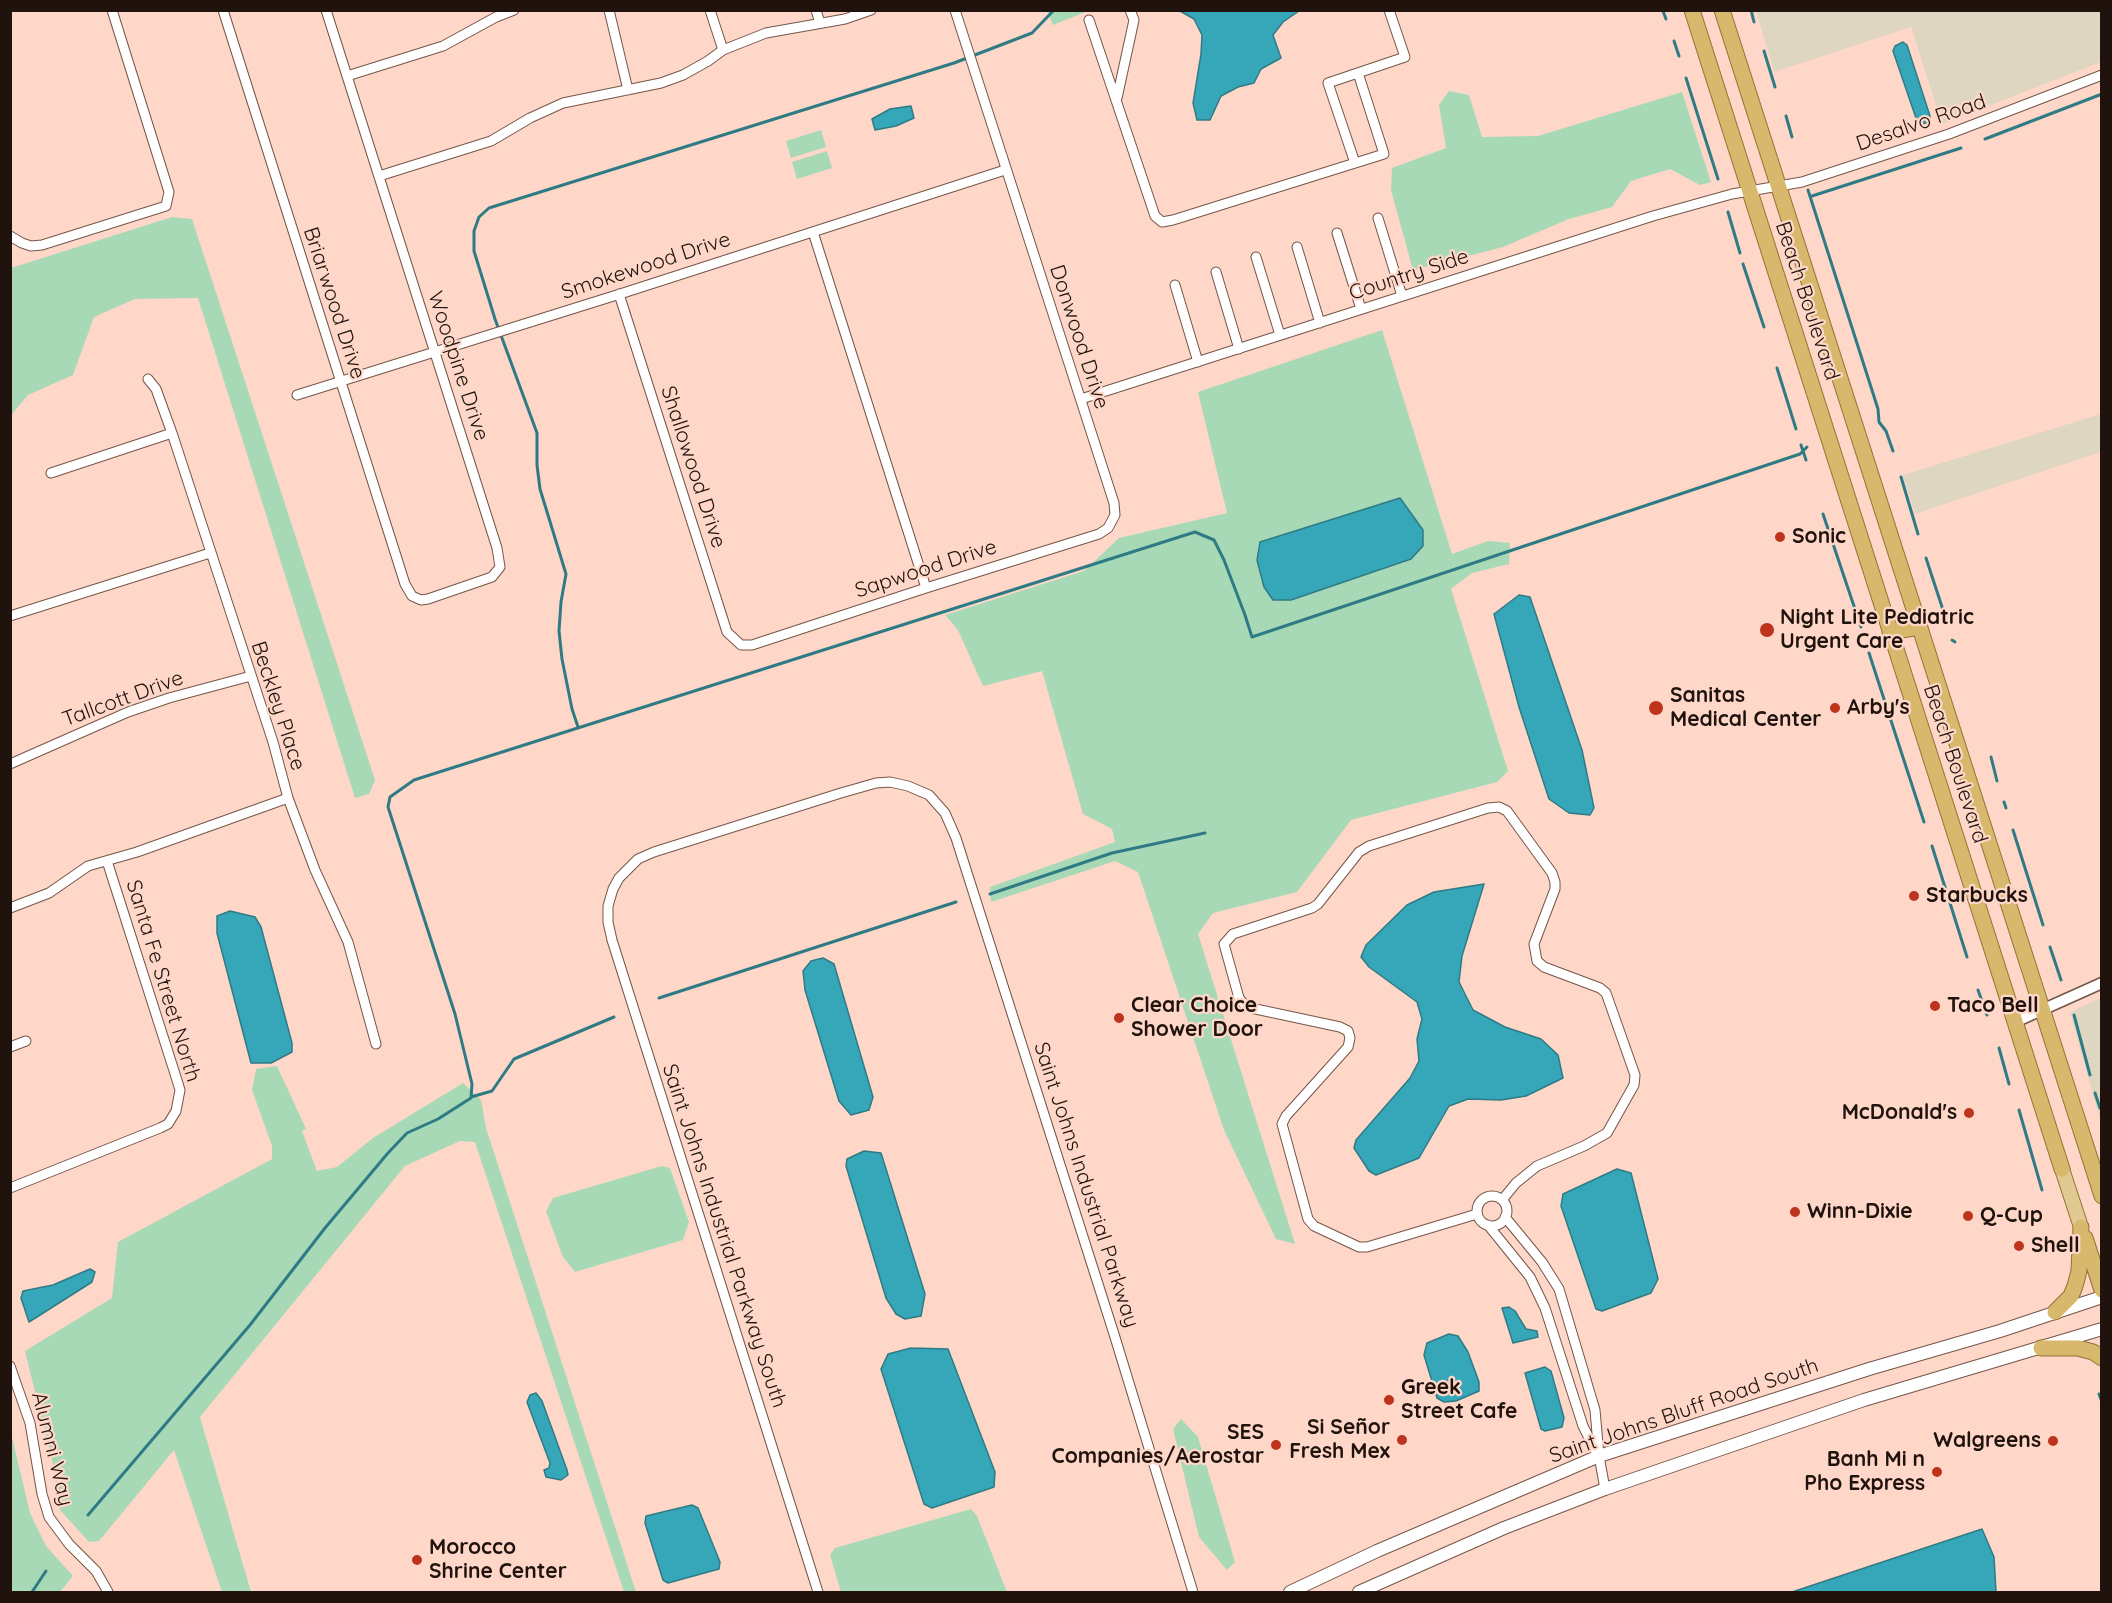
<!DOCTYPE html>
<html>
<head>
<meta charset="utf-8">
<style>
	body { margin:0 }
	#map { position:relative; width:2112px; height:1603px; overflow:hidden; background:#fed7c8; font-family:Quicksand,sans-serif }
	canvas { display:block }
	.frame { position:absolute; inset:0; border:12px solid #20130e; pointer-events:none }
</style>
</head>
<body>
<div id="map">
<canvas width="2112" height="1603"></canvas>
<div class="frame"></div>
</div>
<script>
const g = document.querySelector('canvas').getContext('2d');
g.lineJoin = 'round';
function fill(path, color) { g.fillStyle = color; g.fill(path, 'evenodd'); }
const toPath = rows => new Path2D(rows.map(r => 'M' + r).join(''));
function stroke(path, color, width, dash) { g.strokeStyle = color; g.lineWidth = width; g.lineCap = dash ? 'butt' : 'round'; g.setLineDash(dash || []); g.stroke(path); }
function write(font, color, halo, rows, align = 'center') {
  g.font = font + ' Quicksand,sans-serif'; g.lineWidth = 4.5; g.setLineDash([]); g.textBaseline = 'middle'; g.strokeStyle = halo; g.fillStyle = color; for (const [text, x, y, turn = 0] of rows) {
    g.save(); g.translate(x, y); g.rotate((+turn || 0) * Math.PI / 180); g.textAlign = isNaN(turn) ? turn : align; if (halo) g.strokeText(text, 0, 0); g.fillText(text, 0, 0); g.restore();
  }
}
fill(toPath([
	[1756,11,2101,11,2101,62,1942,124,1911,27,1774,72],
	[2101,414,2101,452,1915,514,1903,475],
	[2101,998,2101,1123,2070,1012]
]), '#dfd6c1');
fill(toPath([
	[1047,11,1088,11,1053,25],
	[1449,91,1469,95,1482,137,1538,136,1682,92,1711,182,1700,185,1670,169,1631,181,1612,207,1569,219,1503,247,1413,270,1391,190,1392,168,1446,148,1439,105],
	[821,130,826,147,791,158,786,141],
	[827,151,832,168,797,179,792,162],
	[172,217,192,219,375,780,369,794,355,798,198,298,135,299,94,317,73,375,28,395,11,415,11,268],
	[1382,330,1452,554,1488,541,1510,543,1509,564,1472,573,1451,589,1508,771,1497,782,1351,820,1297,892,1213,913,1198,934,1295,1244,1276,1239,1224,1130,1138,872,1115,861,991,902,990,887,1115,842,1112,829,1083,814,1042,671,983,686,958,630,945,615,1084,571,1119,538,1227,513,1198,392],
	[277,1066,306,1129,302,1131,317,1171,337,1167,373,1138,463,1083,481,1100,486,1128,636,1592,624,1592,475,1142,460,1141,405,1166,200,1417,251,1592,222,1592,174,1450,99,1541,89,1542,60,1510,52,1460,25,1351,112,1298,118,1242,272,1159,272,1146,252,1090,256,1069],
	[662,1166,670,1168,689,1222,683,1240,575,1272,563,1257,546,1211,553,1198],
	[1181,1419,1198,1437,1235,1562,1227,1570,1199,1537,1173,1429],
	[11,1433,30,1513,46,1546,73,1576,60,1592,11,1592],
	[971,1509,977,1516,1007,1592,841,1592,830,1555,835,1548]
]), '#a8d9b6');
const water = toPath([
	[1180,11,1180,10,1299,11,1283,22,1273,35,1281,58,1261,69,1254,83,1238,87,1221,96,1210,120,1197,120,1193,103,1201,54,1202,35,1194,19,1180,11],
	[1903,42,1907,45,1930,116,1930,121,1923,124,1917,121,1893,51,1895,46,1903,42],
	[911,106,914,118,896,126,875,130,872,119,890,109,911,106],
	[1400,498,1423,530,1423,546,1411,559,1291,600,1273,600,1264,587,1257,560,1260,542,1400,498],
	[1519,595,1530,597,1582,750,1594,808,1590,815,1569,813,1549,799,1519,707,1494,614,1519,595],
	[1484,884,1462,956,1459,982,1473,1010,1505,1027,1541,1039,1558,1055,1563,1078,1526,1096,1501,1100,1468,1099,1449,1106,1419,1158,1376,1175,1369,1171,1354,1148,1356,1140,1410,1078,1419,1061,1417,1039,1422,1019,1417,1002,1369,967,1361,957,1366,945,1407,905,1434,892,1484,884],
	[230,911,255,917,261,927,292,1043,292,1052,271,1063,251,1063,217,933,217,916,230,911],
	[823,958,834,964,873,1097,869,1110,851,1115,839,1101,805,990,803,971,811,961,823,958],
	[864,1151,881,1153,925,1294,921,1316,905,1319,896,1314,886,1298,846,1166,847,1159,864,1151],
	[1617,1169,1631,1173,1658,1279,1651,1293,1602,1311,1596,1309,1561,1206,1563,1194,1617,1169],
	[90,1269,95,1272,92,1282,29,1322,21,1298,23,1291,53,1285,90,1269],
	[1509,1307,1515,1311,1526,1329,1537,1331,1538,1337,1513,1343,1502,1308,1509,1307],
	[1449,1334,1458,1336,1468,1352,1479,1382,1479,1391,1456,1401,1444,1402,1437,1398,1424,1355,1427,1343,1449,1334],
	[911,1348,948,1349,995,1472,994,1487,932,1508,924,1504,881,1369,888,1354,911,1348],
	[1545,1367,1551,1371,1564,1418,1562,1427,1545,1431,1541,1429,1525,1373,1545,1367],
	[536,1393,542,1401,567,1470,568,1475,561,1480,546,1477,544,1470,549,1468,550,1463,527,1402,530,1395,536,1393],
	[692,1505,698,1508,720,1562,719,1569,668,1583,663,1580,645,1523,646,1516,692,1505],
	[1982,1529,1994,1557,1996,1592,1792,1592,1982,1529]
]);
fill(water, '#36a7b8');
stroke(water, '#2f7b85', 1.5);
stroke(toPath([
	[1751,10,1754,22],
	[1663,11,1666,19],
	[1674,41,1679,56],
	[1764,51,1775,87],
	[1686,78,1718,179],
	[1786,116,1792,137],
	[1985,139,2102,94],
	[1808,190,1878,409,1879,422,1886,431,1893,451],
	[1812,196,1961,148],
	[1728,212,1740,253],
	[1743,264,1764,327],
	[1777,368,1796,429],
	[1801,445,1806,460],
	[1901,477,1918,534],
	[1823,514,1861,627],
	[1926,558,1944,613],
	[1952,640,1955,642],
	[1869,653,1924,822],
	[578,727,572,709,562,659,559,631,561,602,566,574,540,489,537,465,537,433,495,319,474,251,474,231,479,217,489,208,954,63,1032,33,1054,10],
	[1991,757,1997,781],
	[2004,802,2006,808],
	[2013,830,2043,925],
	[1932,846,1967,957],
	[990,894,1112,853,1205,833],
	[2050,947,2061,980],
	[1978,990,1987,1015],
	[659,998,956,902],
	[2074,1015,2090,1075],
	[1999,1048,2009,1084],
	[2095,1093,2100,1108],
	[471,1097,492,1091,514,1059,614,1017],
	[2019,1110,2042,1190],
	[2099,1394,2102,1402],
	[88,1515,250,1325,325,1228,388,1153,407,1133,438,1119,471,1098,472,1084,455,1014,388,807,390,797,414,780,1195,532,1214,540,1224,560,1245,615,1252,637,1800,454,1807,447],
	[32,1592,46,1571]
]), '#2f7b85', 3);
const minor = toPath([
	[223,10,405,584,412,596,421,600,428,599,492,577,500,567,497,548,326,10],
	[609,10,628,90],
	[710,10,723,50],
	[816,10,820,23],
	[1089,20,1155,216,1162,222,1173,220,1384,154,1358,73],
	[347,76,443,46,496,17,514,10],
	[1117,98,1134,20,1130,10],
	[1355,163,1328,83,1405,57,1389,10],
	[379,176,491,141,530,118,563,103,661,83,683,75,708,61,723,50,766,33,845,19,871,10],
	[1378,218,1402,296],
	[813,232,926,588],
	[1337,233,1361,309],
	[10,236,22,243,31,246,42,245,166,206,169,192,112,10],
	[1297,247,1320,323],
	[1256,257,1280,335],
	[1216,272,1239,349],
	[1175,285,1198,362],
	[619,294,727,632,741,645,752,645,926,588,1099,534,1108,528,1115,515,1114,503,955,10],
	[148,379,156,389,172,433,273,742,288,798,315,870,348,942,376,1044],
	[297,395,620,294,1005,170],
	[1081,399,1653,216,1732,194,1802,182,1949,134,2102,75],
	[51,473,172,433],
	[10,616,210,553],
	[10,764,128,712,169,698,251,676],
	[10,908,49,893,88,866,137,852,288,798],
	[10,1047,26,1041],
	[10,1188,160,1128,168,1124,176,1111,180,1090,176,1077,107,861],
	'1477 1211a15 15 0 1 1 30 0a15 15 0 1 1-30 0Z',
	[1477,1214,1367,1247,1359,1247,1314,1226,1308,1219,1282,1124,1286,1116,1348,1047,1350,1038,1348,1031,1340,1027,1251,1008,1243,1003,1239,998,1224,944,1233,934,1312,908,1318,904,1359,852,1369,846,1488,808,1499,807,1507,811,1552,873,1555,882,1555,889,1534,944,1537,961,1544,967,1600,988,1606,993,1635,1075,1634,1085,1607,1133,1584,1146,1537,1166,1516,1183,1502,1200],
	[1505,1217,1542,1262,1559,1289,1595,1410,1599,1456,1605,1489],
	[1488,1225,1530,1277,1545,1308,1583,1426,1596,1452],
	[10,1366,30,1423,42,1494,49,1517,69,1544,96,1571,108,1592],
	[818,1592,612,940,608,922,608,906,613,889,619,878,638,859,654,852,841,793,876,783,890,782,908,786,929,795,945,813,956,838,1114,1334,1193,1592]
]);
const tertiary = toPath([
	[2015,1022,2102,983]
]);
const secondary = toPath([
	[1290,1592,1377,1551,1599,1456,1869,1369,2000,1331,2102,1297],
	[1359,1592,1504,1528,1605,1489,1864,1400,2102,1329]
]);
const primary = toPath([
	[2062,1169,2081,1227]
]);
const trunk = toPath([
	[1692,10,2062,1169],
	[1722,10,2102,1196],
	[1890,632,1919,627],
	[2085,1238,2102,1290],
	[2055,1312,2071,1296,2075,1286,2079,1271,2081,1227],
	[2041,1348,2078,1348,2093,1352,2102,1358]
]);
stroke(minor, '#755548', 11);
stroke(tertiary, '#755548', 13);
stroke(secondary, '#755548', 14);
stroke(primary, '#907333', 16);
stroke(trunk, '#907333', 17);
stroke(minor, '#fff', 9);
stroke(tertiary, '#fff', 10);
stroke(secondary, '#fff', 12);
stroke(primary, '#e1ca91', 14);
stroke(trunk, '#d7b86c', 15);
for (const [x, y, r, color] of [
	[1780,537,6,"#be331c"],
	[1767,630,8,"#be331c"],
	[1656,708,8,"#be331c"],
	[1835,708,6,"#be331c"],
	[1914,896,6,"#be331c"],
	[1935,1006,6,"#be331c"],
	[1119,1018,6,"#be331c"],
	[1969,1113,6,"#be331c"],
	[1795,1212,6,"#be331c"],
	[1968,1216,6,"#be331c"],
	[2019,1246,6,"#be331c"],
	[1389,1400,6,"#be331c"],
	[1402,1440,6,"#be331c"],
	[2053,1441,6,"#be331c"],
	[1276,1445,6,"#be331c"],
	[1937,1472,6,"#be331c"],
	[417,1560,6,"#be331c"]
]) { const dot = new Path2D(); dot.arc(x, y, r, 0, 2 * Math.PI); g.fillStyle = color; g.fill(dot); stroke(dot, '#fed7c8', 2); }
write('21px', '#20130e', '#fed7c8', [
	["Desalvo Road",1921,123,-19],
	["Smokewood Drive",646,266,-18],
	["Country Side",1409,275,-18],
	["Beach Boulevard",1807,301,72],
	["Briarwood Drive",334,303,72],
	["Donwood Drive",1079,337,72],
	["Woodpine Drive",458,366,72],
	["Shallowood Drive",693,467,72],
	["Sapwood Drive",926,569,-18],
	["Tallcott Drive",123,699,-20],
	["Beckley Place",278,706,72],
	["Beach Boulevard",1955,764,72],
	["Santa Fe Street North",163,981,73],
	["Saint Johns Industrial Parkway",1086,1185,72],
	["Saint Johns Industrial Parkway South",724,1236,72],
	["Saint Johns Bluff Road South",1684,1411,-19],
	["Alumni Way",52,1449,76]
]);
write('bold 21px', '#20130e', '#fed7c8', [
	["Sonic",1792,537],
	["Night Lite Pediatric",1780,618],
	["Urgent Care",1780,642],
	["Sanitas",1670,696],
	["Medical Center",1670,720],
	["Arby's",1847,708],
	["Starbucks",1926,896],
	["Clear Choice",1131,1006],
	["Shower Door",1131,1030],
	["Taco Bell",1947,1006],
	["McDonald's",1957,1113,"right"],
	["Winn-Dixie",1807,1212],
	["Q-Cup",1980,1216],
	["Shell",2031,1246],
	["Greek",1401,1388],
	["Street Cafe",1401,1412],
	["Si Señor",1390,1428,"right"],
	["Fresh Mex",1390,1452,"right"],
	["SES",1264,1433,"right"],
	["Companies/Aerostar",1264,1457,"right"],
	["Walgreens",2041,1441,"right"],
	["Banh Mi n",1925,1460,"right"],
	["Pho Express",1925,1484,"right"],
	["Morocco",429,1548],
	["Shrine Center",429,1572]
], 'left');
</script>
</body>
</html>
